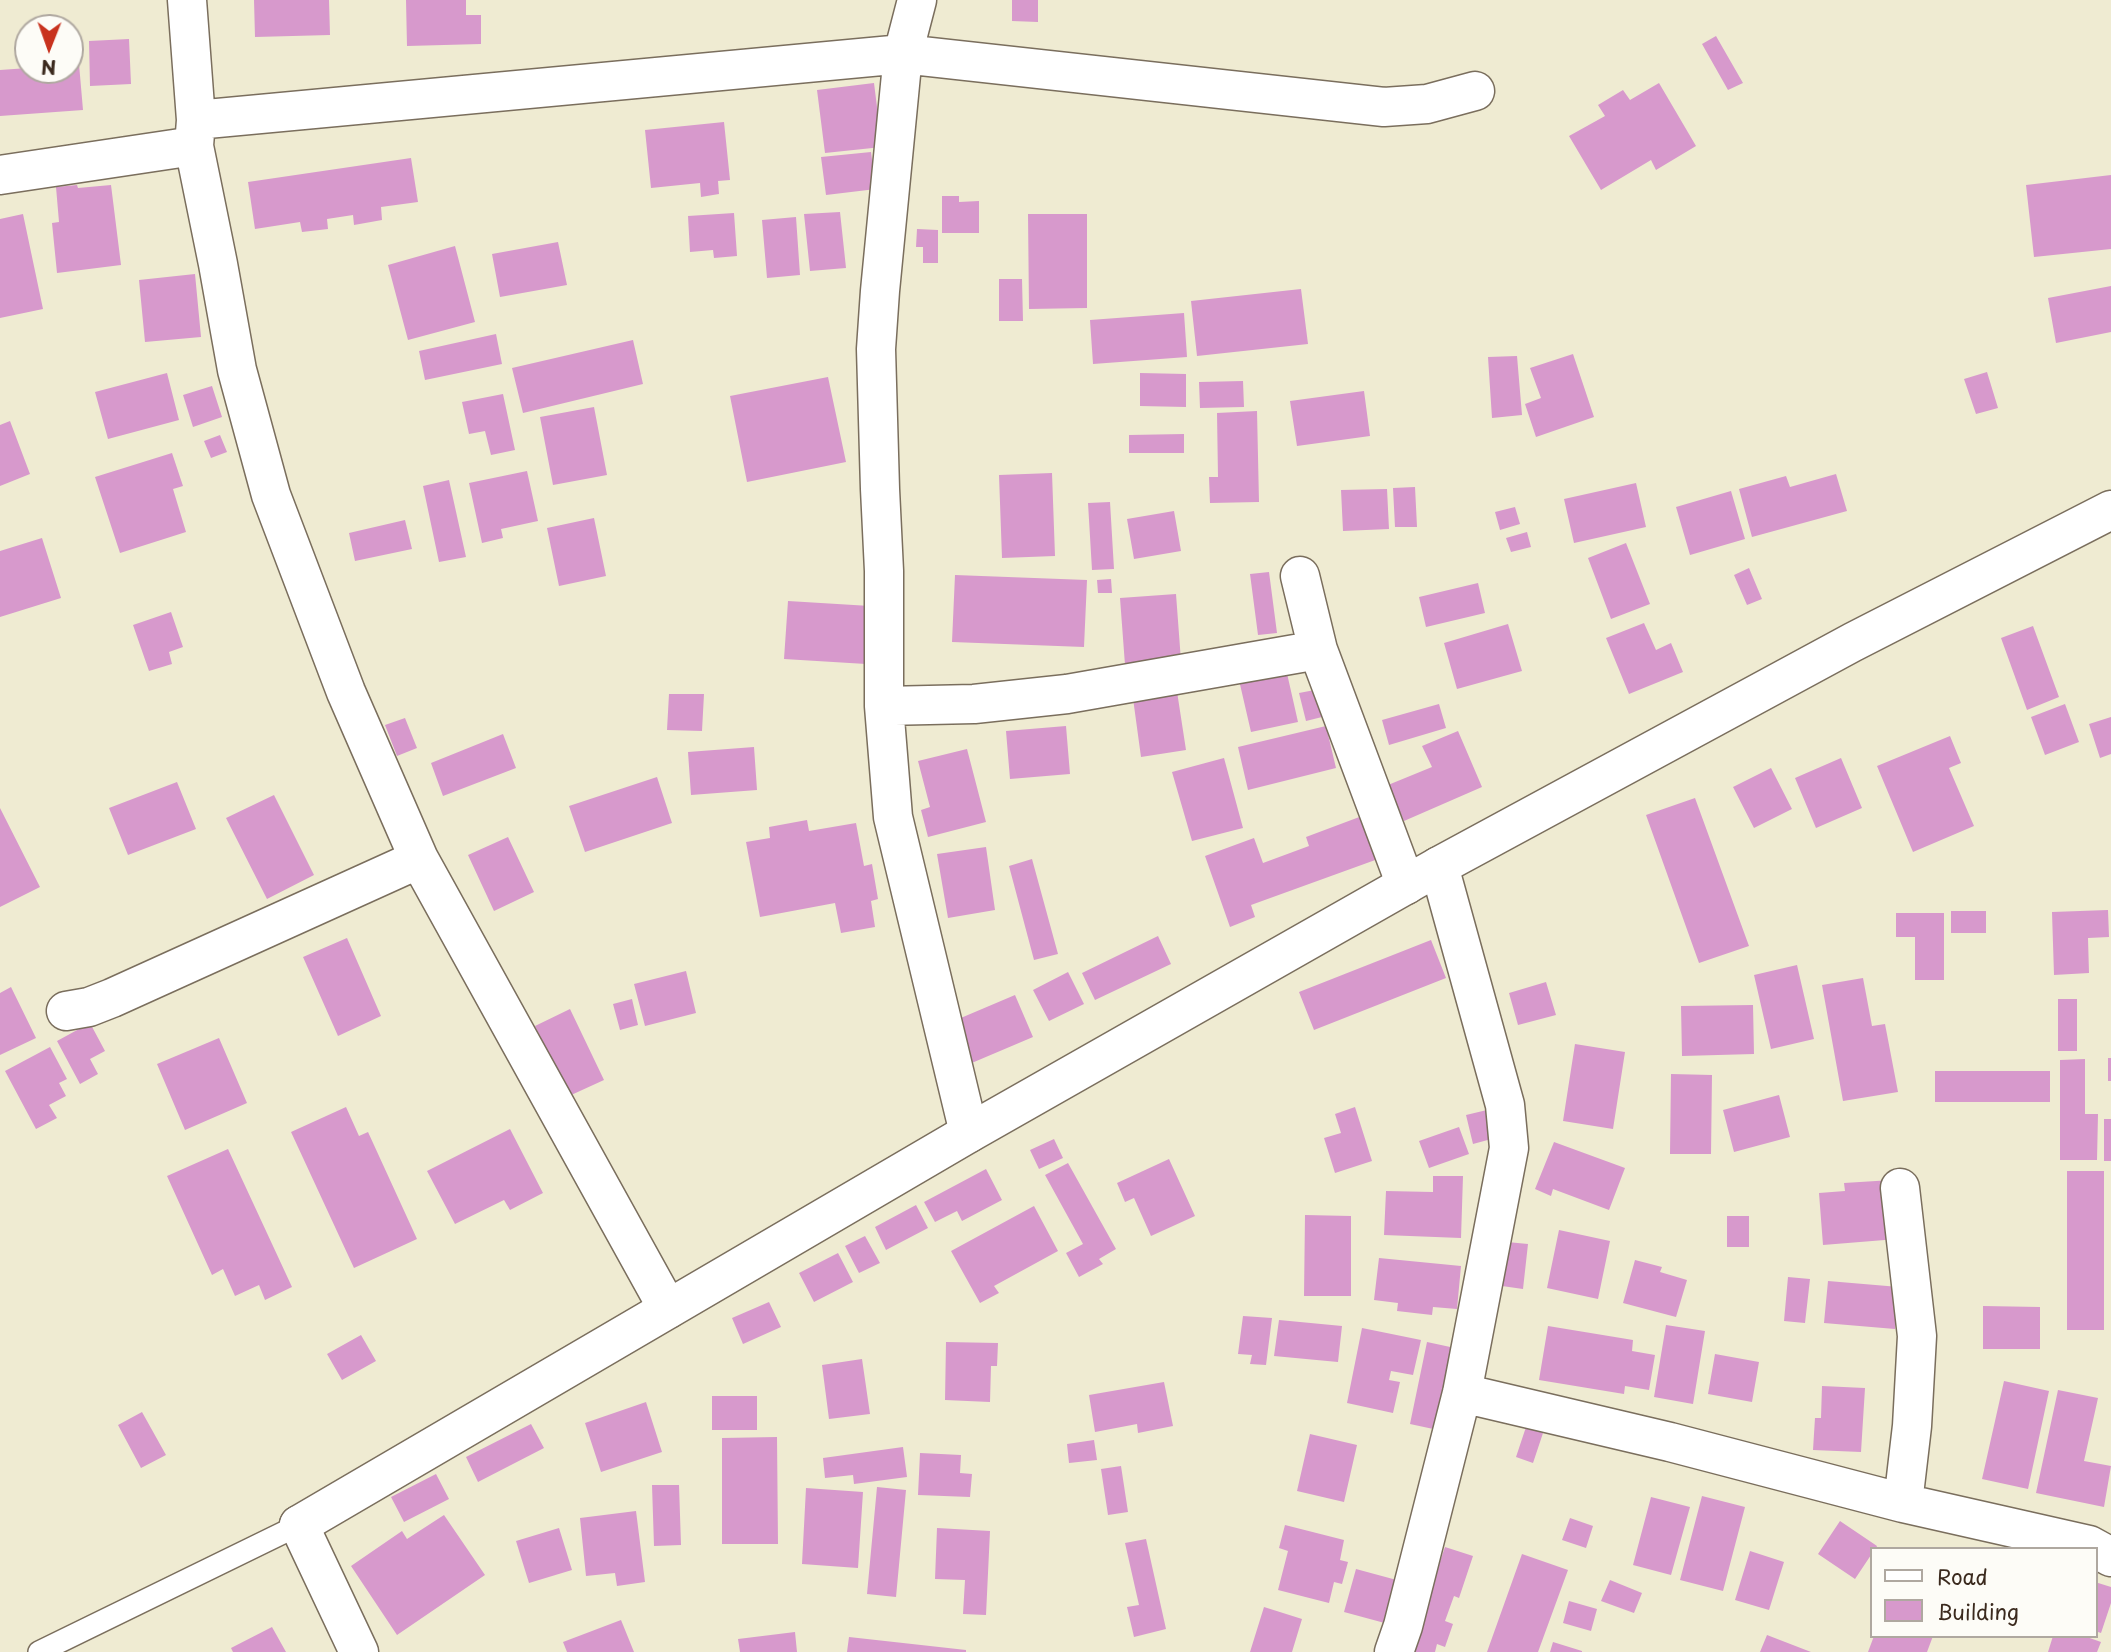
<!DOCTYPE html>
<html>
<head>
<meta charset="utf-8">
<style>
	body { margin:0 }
	#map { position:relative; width:2111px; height:1652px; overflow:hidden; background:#efebd2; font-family:"Playpen Sans",sans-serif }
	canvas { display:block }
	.legend { position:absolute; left:1870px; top:1547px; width:228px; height:91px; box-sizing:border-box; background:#fdfcf7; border:2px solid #afa8a0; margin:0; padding:9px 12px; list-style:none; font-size:21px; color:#3b2a1e }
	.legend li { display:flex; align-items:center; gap:14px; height:35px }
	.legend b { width:35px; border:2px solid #afa8a0 }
	.north { position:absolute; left:14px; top:14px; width:70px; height:70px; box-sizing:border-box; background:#fdfcf7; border:2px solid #afa8a0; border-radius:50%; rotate:181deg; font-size:19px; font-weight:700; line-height:28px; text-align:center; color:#3b2a1e }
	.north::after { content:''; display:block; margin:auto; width:24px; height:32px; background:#c8321e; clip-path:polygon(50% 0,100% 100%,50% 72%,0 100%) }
</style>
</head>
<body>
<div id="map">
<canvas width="2111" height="1652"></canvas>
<ul class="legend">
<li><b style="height:9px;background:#fff"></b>Road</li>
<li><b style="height:19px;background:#d799cc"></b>Building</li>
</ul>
<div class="north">N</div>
</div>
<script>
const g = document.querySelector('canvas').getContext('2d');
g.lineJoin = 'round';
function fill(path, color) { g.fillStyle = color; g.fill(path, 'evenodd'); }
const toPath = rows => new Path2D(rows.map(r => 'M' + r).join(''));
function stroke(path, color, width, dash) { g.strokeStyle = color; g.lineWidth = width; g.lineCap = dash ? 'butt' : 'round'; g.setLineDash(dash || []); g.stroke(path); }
fill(toPath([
	[254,0,329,0,330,35,255,37],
	[406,0,466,0,466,15,481,15,481,44,407,46],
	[1012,0,1038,0,1038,22,1012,21],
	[1716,36,1743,83,1728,90,1702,44],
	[129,39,131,84,90,86,89,41],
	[70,64,79,64,83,110,0,116,0,70,28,68,28,70,70,70],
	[874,83,882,147,825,153,817,90],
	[1659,83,1696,146,1656,170,1651,160,1601,190,1569,136,1605,116,1598,105,1623,90,1630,100],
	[724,122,730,180,718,181,719,194,701,197,700,183,651,188,645,130],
	[871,152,876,189,826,195,821,157],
	[411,158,418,202,381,207,382,220,354,225,353,215,327,219,328,229,302,232,300,222,255,229,248,182],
	[2111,175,2111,249,2034,257,2026,185],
	[77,185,78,188,111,185,121,265,57,273,52,223,59,222,56,187],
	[942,196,959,196,959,202,979,201,979,233,942,233],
	[840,212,846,268,810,271,804,214],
	[734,213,737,256,714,258,713,250,690,252,688,216],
	[23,214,43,309,0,318,0,219],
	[1028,214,1087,214,1087,308,1029,309],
	[796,217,800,275,767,278,762,220],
	[917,229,938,230,938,263,923,263,923,247,916,247],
	[558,242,567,285,500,297,492,254],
	[455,246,475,322,408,340,388,265],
	[195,274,201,337,145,342,139,280],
	[999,279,1022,279,1023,321,999,321],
	[2111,286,2111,332,2056,343,2048,298],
	[1301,289,1308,344,1197,356,1191,301],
	[1184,313,1187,357,1093,364,1090,320],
	[496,334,502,364,425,380,419,351],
	[633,340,643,384,523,413,512,368],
	[1573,354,1594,417,1536,437,1525,404,1541,398,1530,368],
	[1517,356,1522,415,1492,418,1488,357],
	[1987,372,1998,408,1976,414,1964,379],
	[167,373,179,420,108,439,95,392],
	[1140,373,1186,374,1186,407,1140,406],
	[828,377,846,462,747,482,730,396],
	[1243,381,1244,407,1200,408,1199,382],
	[212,386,222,417,193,427,183,395],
	[1364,391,1370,436,1297,446,1290,401],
	[503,394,515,450,491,455,485,431,469,434,462,402],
	[594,407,607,475,553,485,540,417],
	[1257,411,1259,502,1210,503,1209,477,1218,477,1217,413],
	[10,421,30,474,0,486,0,425],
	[1184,434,1184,453,1129,453,1129,435],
	[220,435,227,452,211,458,204,441],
	[172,453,183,486,173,489,186,532,120,553,95,477],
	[527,471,538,521,501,529,503,538,482,543,469,483],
	[1052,473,1055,556,1002,558,999,475],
	[1836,474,1847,511,1752,537,1739,489,1786,476,1790,487],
	[449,480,466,557,439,562,423,486],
	[1636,483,1646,527,1574,543,1564,499],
	[1415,487,1417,527,1395,527,1393,488],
	[1387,489,1389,529,1343,531,1341,490],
	[1731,491,1745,539,1690,555,1676,507],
	[1110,502,1114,569,1092,570,1088,503],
	[1515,507,1520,524,1500,530,1495,512],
	[1174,511,1181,551,1134,559,1127,519],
	[594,518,606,576,559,586,547,528],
	[405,520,412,549,355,561,349,533],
	[1527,532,1531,547,1511,552,1506,538],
	[42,538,61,598,0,617,0,551],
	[1626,543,1650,604,1611,619,1588,558],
	[1749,568,1762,599,1747,605,1734,575],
	[1269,572,1277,633,1258,635,1250,574],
	[955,575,1087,580,1084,647,952,642],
	[1111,579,1112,593,1098,593,1097,580],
	[1478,583,1485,613,1426,627,1419,597],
	[1176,594,1181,661,1125,665,1120,598],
	[788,601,870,606,866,664,784,659],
	[171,612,183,647,169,652,172,664,149,671,133,625],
	[1644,623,1656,650,1671,643,1683,672,1629,694,1606,638],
	[1508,624,1522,671,1457,689,1444,643],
	[2033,626,2059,697,2027,710,2001,638],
	[1286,669,1298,722,1251,732,1239,680],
	[1176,685,1186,750,1141,757,1132,691],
	[1320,689,1326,716,1306,721,1299,693],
	[669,694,704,694,702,731,667,730],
	[1439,704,1446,728,1389,745,1382,720],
	[2065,704,2079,742,2045,755,2031,717],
	[2111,717,2111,754,2100,758,2089,724],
	[405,718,417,748,397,756,385,725],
	[1066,726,1070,774,1010,779,1006,731],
	[1326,726,1336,768,1248,790,1238,747],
	[1458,731,1482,787,1404,821,1388,785,1432,767,1422,746],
	[503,734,516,768,443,796,431,763],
	[1950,736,1961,763,1949,768,1974,826,1913,852,1877,766],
	[754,747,757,790,691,795,688,752],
	[967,749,986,822,928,837,921,810,930,807,918,761],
	[1224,758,1243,828,1192,841,1172,772],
	[1841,758,1862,808,1816,828,1795,778],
	[1771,768,1792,809,1754,828,1733,787],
	[657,777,672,823,585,852,569,806],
	[177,782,196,829,128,855,109,808],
	[274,795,314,875,267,899,226,818],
	[1695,798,1749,946,1699,963,1646,815],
	[0,808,40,887,0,907],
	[1362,816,1378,859,1251,905,1255,917,1230,927,1205,856,1254,838,1263,863,1309,846,1306,837],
	[807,820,809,831,856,823,864,866,872,864,878,899,871,901,875,927,841,933,835,903,760,917,746,842,770,838,769,827],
	[508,837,534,892,494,911,468,855],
	[986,847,995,910,948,918,937,854],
	[1032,859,1058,954,1034,960,1009,866],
	[2108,910,2109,937,2088,938,2089,973,2054,975,2052,912],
	[1951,911,1986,911,1986,933,1951,933],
	[1896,913,1944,913,1944,980,1915,980,1915,937,1896,937],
	[1158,936,1171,964,1095,1000,1082,973],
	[347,938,381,1016,338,1036,303,957],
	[1431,940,1446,978,1314,1030,1299,992],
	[1797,965,1814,1039,1771,1049,1754,975],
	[686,971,696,1013,645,1026,634,984],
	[1068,972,1084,1004,1049,1021,1033,990],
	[1863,978,1872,1026,1885,1024,1898,1092,1843,1101,1822,985],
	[1546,982,1556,1015,1518,1025,1509,993],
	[11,987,36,1038,0,1055,0,993],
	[1015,995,1033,1037,967,1065,949,1023],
	[632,999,638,1025,620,1030,613,1004],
	[2058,999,2077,999,2077,1051,2058,1051],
	[1753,1005,1754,1054,1682,1056,1681,1006],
	[570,1009,604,1080,569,1096,535,1026],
	[90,1023,105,1051,90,1059,98,1074,80,1084,57,1041],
	[219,1038,247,1103,185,1130,157,1064],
	[1575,1044,1625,1052,1613,1129,1563,1121],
	[50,1047,67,1079,59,1083,66,1096,49,1105,57,1118,36,1129,5,1071],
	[2108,1058,2111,1058,2111,1081,2108,1081],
	[2085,1059,2085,1114,2098,1114,2097,1160,2060,1160,2060,1060],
	[1935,1071,2050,1071,2050,1102,1935,1102],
	[1671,1074,1712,1075,1711,1154,1670,1154],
	[1779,1095,1790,1137,1734,1152,1723,1110],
	[346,1107,359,1136,368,1132,417,1239,354,1268,291,1132],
	[1355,1107,1372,1161,1335,1173,1324,1138,1341,1133,1335,1114],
	[1487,1110,1495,1138,1473,1144,1466,1115],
	[2104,1119,2111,1119,2111,1161,2104,1161],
	[1459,1127,1469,1154,1429,1168,1419,1141],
	[510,1129,543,1193,510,1210,504,1200,455,1224,427,1171],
	[1054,1139,1063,1158,1039,1169,1030,1150],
	[1554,1142,1625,1168,1609,1210,1553,1189,1551,1196,1535,1189],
	[228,1149,292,1287,265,1300,259,1285,235,1296,223,1269,212,1275,167,1176],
	[1169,1159,1195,1216,1151,1236,1134,1198,1125,1202,1117,1183],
	[1068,1163,1116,1249,1099,1259,1103,1264,1079,1277,1066,1253,1083,1244,1045,1175],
	[986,1169,1002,1200,962,1221,957,1211,935,1222,924,1202],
	[2067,1171,2104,1171,2104,1330,2067,1330],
	[1433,1176,1463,1176,1461,1238,1384,1235,1386,1191,1433,1192],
	[1892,1180,1897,1239,1823,1245,1819,1193,1845,1191,1844,1183],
	[916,1205,928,1228,886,1250,875,1227],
	[1034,1206,1058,1251,994,1286,999,1293,980,1303,951,1251],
	[1305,1215,1351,1216,1351,1296,1304,1296],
	[1727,1216,1749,1216,1749,1247,1727,1247],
	[1559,1230,1610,1241,1598,1299,1547,1288],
	[865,1236,880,1263,859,1273,845,1246],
	[1507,1242,1528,1244,1523,1289,1502,1286],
	[838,1253,853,1282,814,1302,799,1273],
	[1379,1258,1461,1266,1457,1309,1433,1307,1432,1315,1397,1311,1398,1303,1374,1300],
	[1635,1260,1662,1267,1660,1272,1687,1280,1676,1317,1623,1303],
	[1788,1277,1810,1279,1805,1323,1784,1321],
	[1828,1281,1899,1287,1895,1329,1824,1323],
	[769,1302,781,1327,743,1344,732,1318],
	[1983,1306,2040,1307,2040,1349,1983,1349],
	[1243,1316,1272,1318,1266,1365,1250,1364,1252,1355,1238,1354],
	[1279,1320,1342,1326,1338,1362,1274,1356],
	[1666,1325,1705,1331,1693,1404,1654,1397],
	[1548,1326,1633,1340,1632,1351,1655,1355,1649,1390,1625,1386,1624,1394,1539,1380],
	[1362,1328,1421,1340,1413,1375,1391,1371,1389,1380,1400,1382,1393,1413,1347,1403],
	[361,1335,376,1361,342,1380,327,1354],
	[946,1342,998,1343,997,1366,991,1366,990,1402,945,1400],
	[1427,1342,1455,1348,1438,1430,1410,1424],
	[1715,1354,1759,1362,1752,1402,1708,1394],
	[862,1359,870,1414,829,1419,822,1365],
	[2004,1381,2049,1391,2028,1489,1982,1479],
	[1164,1382,1173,1426,1138,1433,1137,1424,1095,1432,1089,1395],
	[1822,1386,1865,1388,1861,1452,1813,1450,1815,1418,1821,1418],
	[2058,1390,2098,1398,2084,1461,2111,1466,2104,1507,2036,1493],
	[712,1396,757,1396,757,1430,712,1430],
	[646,1402,662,1452,601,1472,585,1423],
	[142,1412,166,1455,141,1468,118,1425],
	[531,1424,544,1448,478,1482,466,1457],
	[1526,1427,1543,1433,1533,1463,1516,1457],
	[1310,1434,1357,1445,1344,1502,1297,1491],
	[777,1437,778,1544,722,1544,722,1438],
	[1094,1440,1097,1460,1069,1463,1067,1444],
	[903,1447,907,1477,854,1484,853,1475,825,1478,823,1458],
	[920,1453,961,1455,960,1473,972,1474,970,1497,918,1495],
	[1121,1466,1128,1512,1108,1515,1101,1469],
	[436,1474,449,1499,404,1522,391,1497],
	[652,1485,679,1485,681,1545,654,1546],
	[877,1487,906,1490,896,1597,867,1594],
	[806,1488,863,1492,858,1568,802,1564],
	[1702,1496,1745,1507,1723,1591,1680,1580],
	[1651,1497,1690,1507,1671,1575,1633,1565],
	[636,1511,645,1582,617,1586,615,1573,586,1576,580,1518],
	[444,1515,485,1575,397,1635,351,1566,402,1531,407,1539],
	[1570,1518,1593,1526,1586,1548,1562,1540],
	[1840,1521,1877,1546,1876,1549,1871,1549,1871,1555,1855,1579,1818,1554],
	[1285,1525,1344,1540,1340,1560,1348,1562,1342,1584,1334,1582,1329,1603,1278,1590,1288,1551,1279,1548],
	[559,1528,572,1570,529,1583,516,1541],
	[937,1528,990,1531,986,1615,963,1614,965,1580,935,1579],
	[1146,1539,1166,1629,1134,1637,1127,1607,1139,1605,1125,1543],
	[1445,1547,1473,1556,1459,1598,1454,1596,1445,1621,1453,1624,1445,1647,1437,1644,1435,1652,1409,1652],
	[1750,1551,1784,1562,1769,1610,1735,1600],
	[1522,1554,1568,1570,1538,1652,1487,1652],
	[1356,1569,1404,1582,1392,1625,1344,1612],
	[1610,1580,1642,1593,1634,1613,1601,1601],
	[2095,1582,2111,1587,2111,1603,2101,1633,2095,1631],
	[1569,1601,1597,1609,1591,1631,1563,1623],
	[1264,1607,1302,1619,1292,1652,1250,1652],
	[621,1620,634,1652,567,1652,563,1642],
	[272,1627,286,1652,233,1652,231,1648],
	[795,1632,797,1652,740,1652,738,1639],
	[1767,1635,1811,1652,1760,1652],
	[1874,1636,1933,1636,1927,1652,1868,1652],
	[2053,1636,2084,1636,2101,1642,2097,1652,2048,1652],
	[849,1637,966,1650,966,1652,847,1652],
	[1553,1642,1582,1651,1582,1652,1550,1652]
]), '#d799cc');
const lane = toPath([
	[39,1652,299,1525]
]);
const street = toPath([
	[187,0,196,120,194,146,218,264,237,370,271,495,346,692,419,859,668,1309],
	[917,0,903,54,880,291,876,349,880,489,884,571,884,706,893,817,969,1133],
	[196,120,903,54,1384,107,1427,104,1475,91],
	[0,175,194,146],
	[1300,576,1318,650,1406,885],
	[884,706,974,704,1067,694,1318,650],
	[66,1011,89,1007,112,998,419,859],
	[1900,1188,1917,1336,1912,1426,1903,1503],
	[1462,1393,1670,1442,1903,1503,2089,1545,2111,1557],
	[299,1525,359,1652],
	[1394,1652,1403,1626,1462,1393,1509,1148,1505,1105,1439,866]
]);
const secondary = toPath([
	[299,1525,969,1133,1439,866,1853,642,2111,510]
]);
stroke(lane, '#7a6e5d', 24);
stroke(street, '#7a6e5d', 41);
stroke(secondary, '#7a6e5d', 41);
stroke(lane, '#fff', 21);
stroke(street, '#fff', 38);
stroke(secondary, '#fff', 38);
</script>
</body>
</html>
